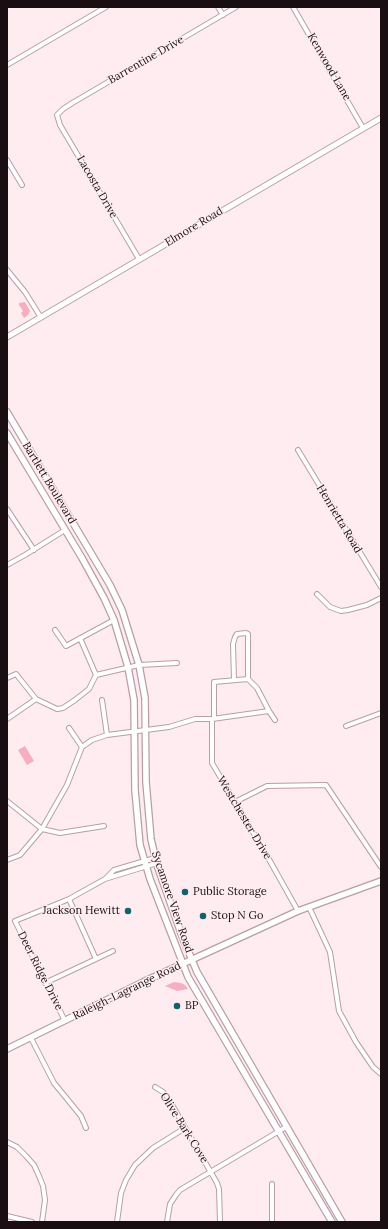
<!DOCTYPE html>
<html>
<head>
<meta charset="utf-8">
<style>
	body { margin:0 }
	#map { position:relative; width:388px; height:1229px; overflow:hidden; background:#feecf1; font-family:Lora,serif }
	canvas { display:block }
	.frame { position:absolute; inset:0; border:8px solid #190f12; pointer-events:none }
</style>
</head>
<body>
<div id="map">
<canvas width="388" height="1229"></canvas>
<div class="frame"></div>
</div>
<script>
const g = document.querySelector('canvas').getContext('2d');
g.lineJoin = 'round';
function fill(path, color) { g.fillStyle = color; g.fill(path, 'evenodd'); }
const toPath = rows => new Path2D(rows.map(r => 'M' + r).join(''));
function stroke(path, color, width, dash) { g.strokeStyle = color; g.lineWidth = width; g.lineCap = dash ? 'butt' : 'round'; g.setLineDash(dash || []); g.stroke(path); }
function write(font, color, halo, rows, align = 'center') {
  g.font = font + ' Lora,serif'; g.lineWidth = 3; g.setLineDash([]); g.textBaseline = 'middle'; g.strokeStyle = halo; g.fillStyle = color; for (const [text, x, y, turn = 0] of rows) {
    g.save(); g.translate(x, y); g.rotate((+turn || 0) * Math.PI / 180); g.textAlign = isNaN(turn) ? turn : align; if (halo) g.strokeText(text, 0, 0); g.fillText(text, 0, 0); g.restore();
  }
}
fill(toPath([
	[25,302,30,311,28,315,24,318,21,313,23,311,19,305,19,303],
	[25,746,34,761,27,765,18,750],
	[174,982,181,983,185,985,188,989,177,991,165,986]
]), '#f6afc2');
const minor = toPath([
	[218,7,223,15],
	[293,7,363,128],
	[7,65,106,7],
	[7,160,22,185],
	[139,259,60,125,57,115,63,109,74,102,236,7],
	[7,270,25,292,40,316],
	[298,450,381,587],
	[7,509,34,550],
	[7,565,25,555,65,530],
	[317,594,330,607,341,611,348,610,367,605,381,598],
	[55,630,66,646,114,620],
	[80,638,96,675],
	[7,678,16,674,36,699,57,709,63,708,75,700,89,689,96,675,139,665,177,663],
	[234,680,233,644,235,637,237,634,246,633,248,634,248,679,257,688,269,711,275,720],
	[102,700,107,735],
	[214,718,214,682,248,679],
	[7,719,36,699],
	[212,719,212,763,266,854,298,911],
	[346,726,381,713],
	[69,728,82,747],
	[7,801,42,829,60,833,104,826],
	[235,802,267,786,326,785,381,867],
	[7,860,20,855,42,829,67,785,82,747,92,740,107,735,169,727,195,719,212,719,269,711],
	[105,879,114,870,155,858],
	[69,899,96,959],
	[309,907,330,952,339,1011,356,1042,373,1067,381,1074],
	[45,983,113,951],
	[65,1021,15,921,69,899,105,879,157,863],
	[31,1038,54,1083,81,1116,86,1128],
	[155,1087,163,1092,168,1098,217,1183,219,1189,220,1222],
	[7,1142,17,1147,26,1156,34,1165,39,1176,43,1186,45,1200,42,1222],
	[272,1184,272,1222],
	[7,1216,32,1222],
	[117,1222,121,1193,126,1180,135,1165,153,1148,185,1128],
	[167,1222,170,1204,176,1195,180,1190,286,1127]
]);
const tertiary = toPath([
	[7,337,381,118]
]);
const secondary = toPath([
	[7,412,110,585,122,610,139,665,145,698,146,782,151,839,157,865,182,936,197,972,342,1222],
	[7,433,82,558,104,598,114,620,128,667,134,700,135,790,140,845,150,879,183,964,188,977,332,1222],
	[7,1049,143,982,298,911,381,881]
]);
stroke(minor, '#ba9ea5', 6);
stroke(tertiary, '#ba9ea5', 7);
stroke(secondary, '#ba9ea5', 8);
stroke(minor, '#fff', 4);
stroke(tertiary, '#fff', 5);
stroke(secondary, '#fff', 5.5);
for (const [x, y, r, color] of [
	[185,892,4,"#13616b"],
	[128,911,4,"#13616b"],
	[203,916,4,"#13616b"],
	[177,1006,4,"#13616b"]
]) { const dot = new Path2D(); dot.arc(x, y, r, 0, 2 * Math.PI); g.fillStyle = color; g.fill(dot); stroke(dot, '#feecf1', 1.5); }
write('11px', '#190f12', '#feecf1', [
	["Barrentine Drive",146,60,-30],
	["Kenwood Lane",329,67,60],
	["Lacosta Drive",97,187,60],
	["Elmore Road",194,227,-31],
	["Bartlett Boulevard",49,483,59],
	["Henrietta Road",339,519,59],
	["Westchester Drive",244,818,59],
	["Sycamore View Road",172,902,71],
	["Deer Ridge Drive",40,971,63],
	["Raleigh-Lagrange Road",127,991,-26],
	["Olive Bark Cove",184,1128,58]
]);
write('11px', '#190f12', '#feecf1', [
	["Public Storage",193,892],
	["Jackson Hewitt",120,911,"right"],
	["Stop N Go",211,916],
	["BP",185,1006]
], 'left');
</script>
</body>
</html>
